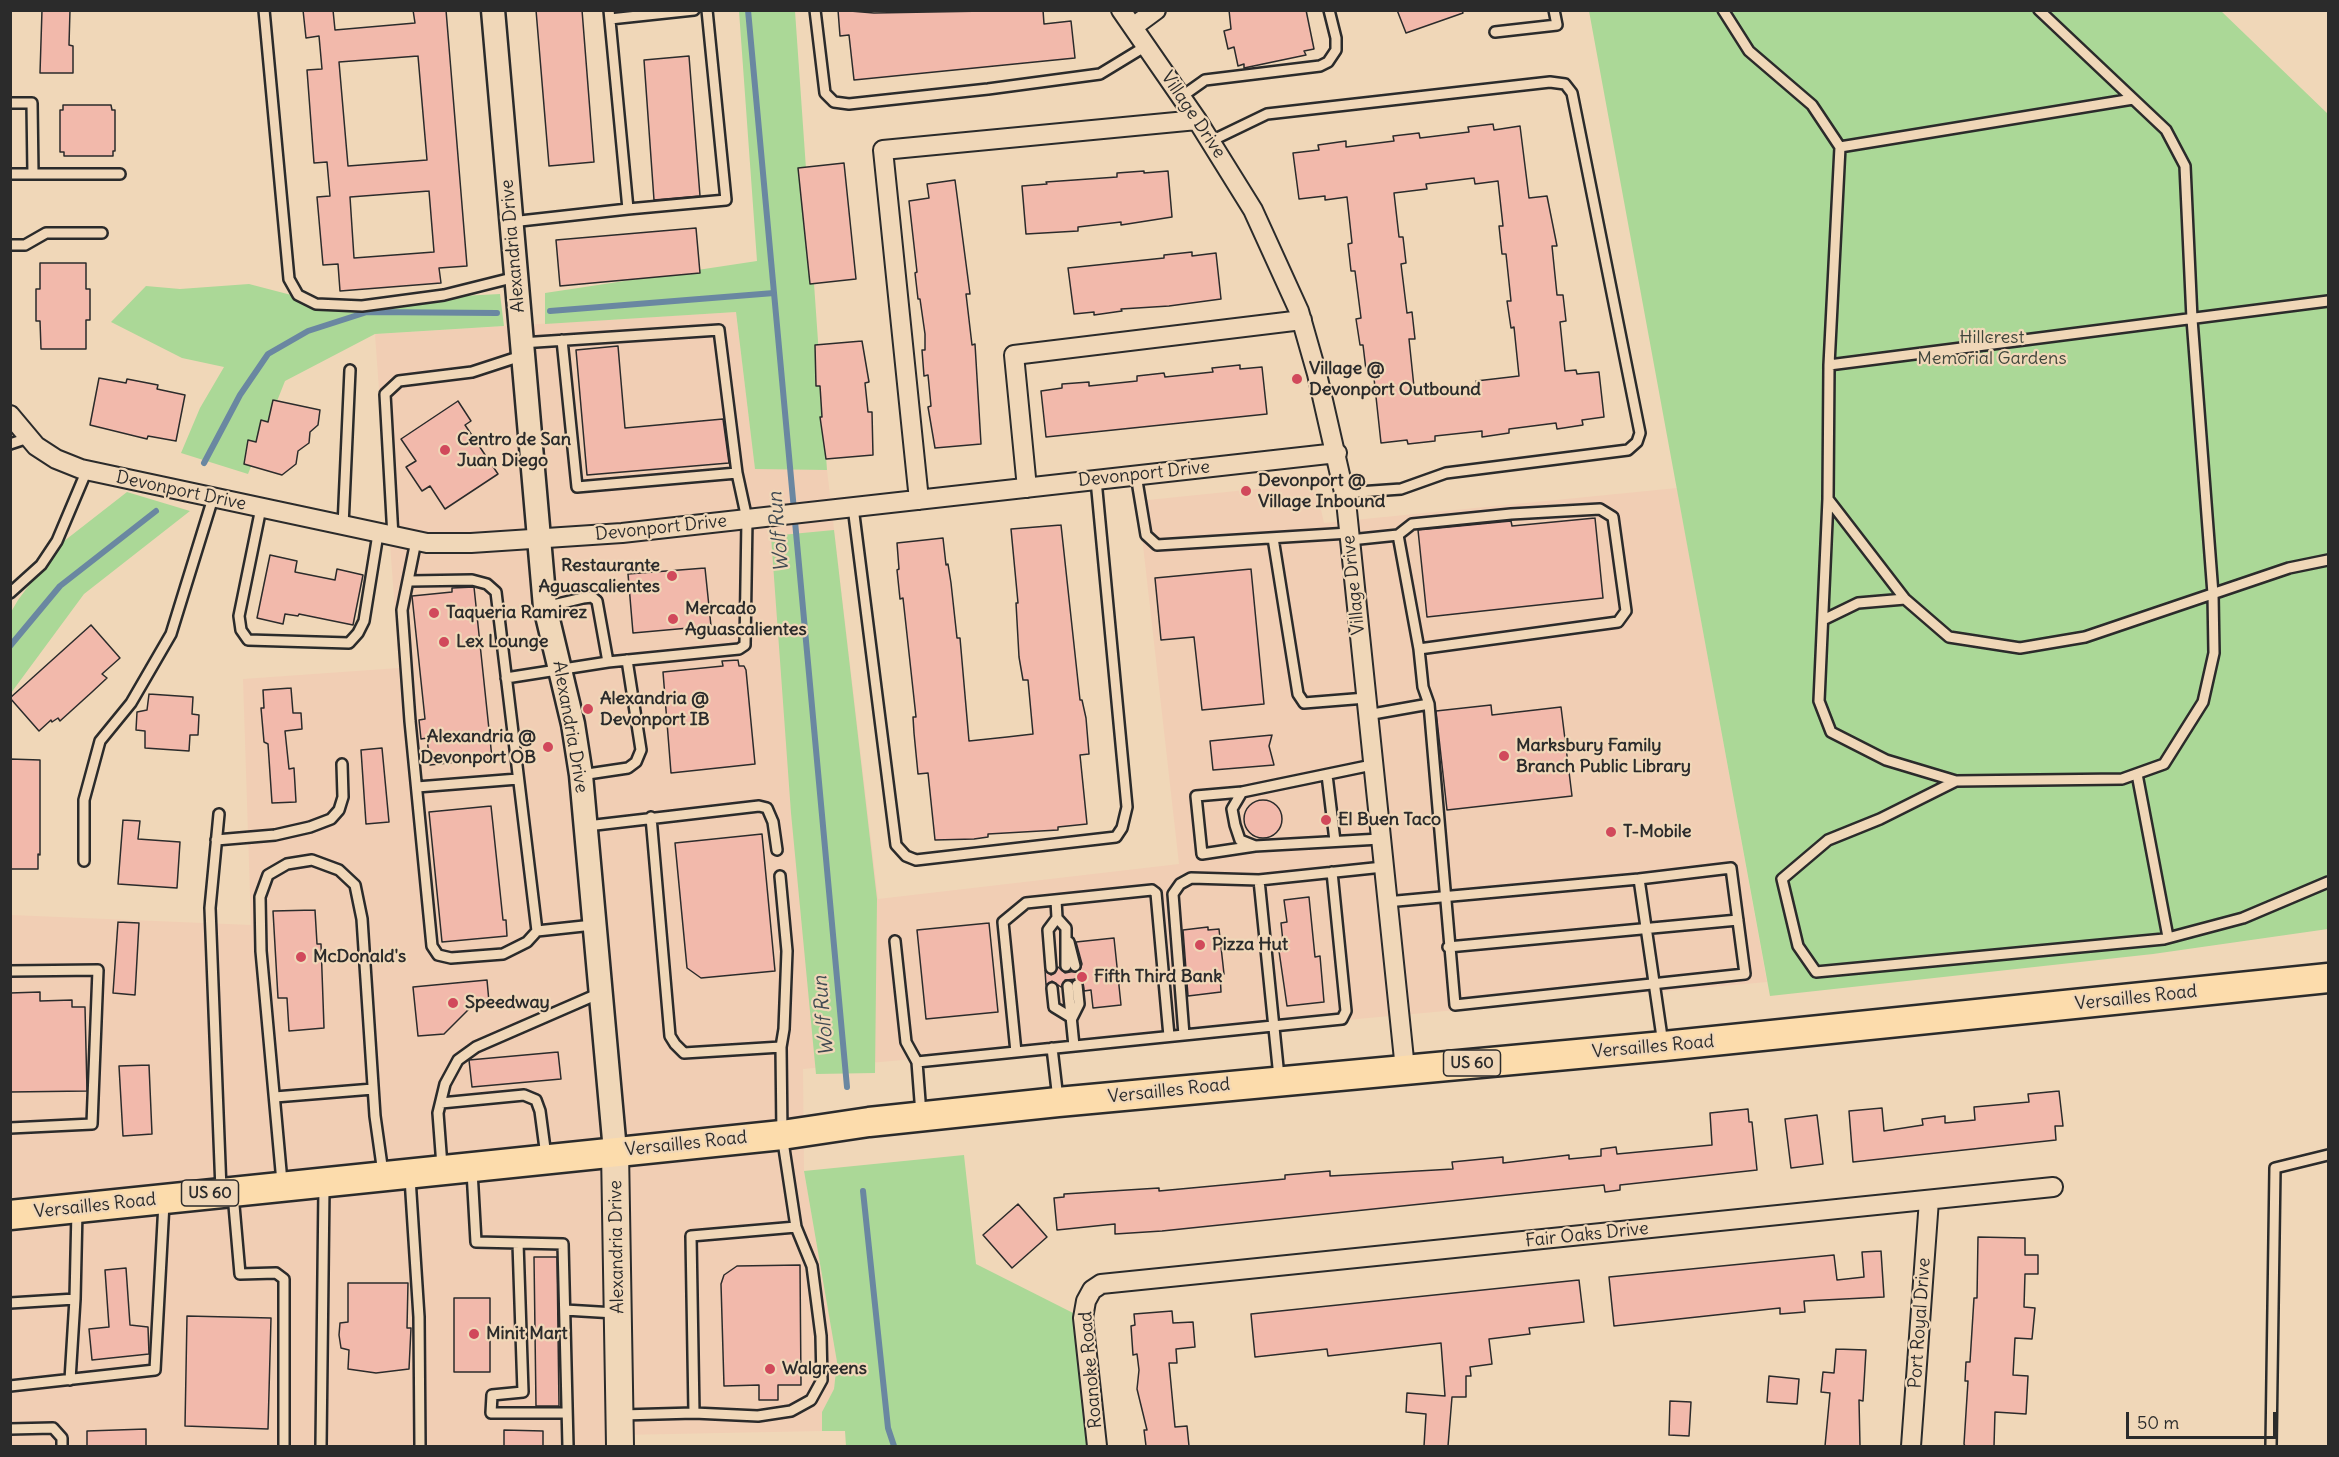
<!DOCTYPE html>
<html>
<head>
<meta charset="utf-8">
<style>
	body { margin:0 }
	#map { position:relative; width:2339px; height:1457px; overflow:hidden; background:#f0d7b8; font-family:Delius,sans-serif }
	canvas { display:block }
	.frame { position:absolute; inset:0; border:12px solid #2b2b2b; pointer-events:none }
	.scale { position:absolute; left:2126px; top:1412px; width:150px; height:27px; box-sizing:border-box; border:3px solid #2b2b2b; border-top:0; padding-left:8px; font-size:18px; line-height:21px; white-space:nowrap; color:#2b2b2b; -webkit-text-stroke:4px #f0d7b8; paint-order:stroke }
</style>
</head>
<body>
<div id="map">
<canvas width="2339" height="1457"></canvas>
<div class="frame"></div>
<div class="scale">50 m</div>
</div>
<script>
const g = document.querySelector('canvas').getContext('2d');
g.lineJoin = 'round';
function fill(path, color) { g.fillStyle = color; g.fill(path, 'evenodd'); }
const toPath = rows => new Path2D(rows.map(r => 'M' + r).join(''));
function stroke(path, color, width, dash) { g.strokeStyle = color; g.lineWidth = width; g.lineCap = dash ? 'butt' : 'round'; g.setLineDash(dash || []); g.stroke(path); }
function write(font, color, halo, rows, align = 'center') {
  g.font = font + ' Delius,sans-serif'; g.lineWidth = 4.5; g.setLineDash([]); g.textBaseline = 'middle'; g.strokeStyle = halo; g.fillStyle = color; for (const [text, x, y, turn = 0] of rows) {
    g.save(); g.translate(x, y); g.rotate((+turn || 0) * Math.PI / 180); g.textAlign = isNaN(turn) ? turn : align; if (halo) g.strokeText(text, 0, 0); g.fillText(text, 0, 0); g.restore();
  }
}
fill(toPath([
	[736,312,755,468,827,470,878,899,1179,864,1138,501,1315,483,1324,523,1677,488,1767,982,803,1069,804,1171,837,1362,834,1389,822,1412,822,1431,620,1435,620,1446,11,1446,11,915,251,925,243,679,399,668,375,334]
]), '#f1ceb4');
fill(toPath([
	[739,11,795,11,827,470,755,469,736,312,545,324,545,293,757,261],
	[1589,11,2221,11,2328,114,2328,929,2153,954,1770,996],
	[249,284,322,303,500,294,504,326,375,334,285,381,248,474,181,453,200,408,224,367,182,358,111,322,146,286,180,289],
	[127,492,190,511,84,594,11,693,11,612,18,600,59,545],
	[834,530,877,899,875,1073,816,1074,791,813,771,536],
	[964,1155,976,1264,1083,1318,1097,1446,846,1446,845,1431,822,1431,822,1412,834,1389,837,1362,804,1171]
]), '#abd897');
stroke(toPath([
	[748,10,847,1087],
	[550,311,774,293],
	[204,463,240,395,268,354,308,331,367,312,497,313],
	[10,646,60,586,156,511],
	[863,1191,888,1428,894,1446]
]), '#6a87a1', 6);
const building = toPath([
	[42,10,70,10,69,45,73,46,73,73,40,73,42,10],
	[303,10,333,10,335,30,415,23,413,10,446,10,467,266,439,268,441,283,340,291,338,264,323,265,317,197,330,196,327,162,314,163,307,70,322,69,319,36,306,38,303,10],
	[418,56,427,160,348,166,339,62,418,56],
	[429,191,434,252,354,258,350,197,429,191],
	[536,10,582,10,594,162,549,166,536,10],
	[838,10,874,13,1043,10,1044,24,1071,21,1075,58,854,80,849,35,840,36,838,10],
	[1229,10,1306,10,1314,49,1304,51,1306,55,1244,68,1244,64,1238,66,1234,47,1228,49,1224,31,1231,29,1229,10],
	[1397,10,1462,10,1463,13,1406,33,1397,10],
	[689,56,700,196,654,200,644,60,689,56],
	[63,105,111,105,112,110,115,110,115,151,113,151,113,156,64,156,64,152,60,152,60,110,63,110,63,105],
	[1493,124,1494,130,1520,126,1529,198,1547,196,1557,246,1552,246,1557,295,1563,295,1566,321,1560,322,1565,371,1576,370,1577,374,1599,372,1604,417,1582,420,1583,425,1557,429,1556,423,1509,429,1509,433,1482,437,1482,431,1435,436,1435,441,1408,444,1407,440,1381,443,1373,369,1366,370,1363,345,1360,345,1356,319,1361,318,1355,271,1351,271,1348,244,1352,243,1347,197,1325,200,1325,196,1299,199,1293,153,1319,150,1318,145,1346,141,1346,147,1394,141,1393,136,1419,133,1420,138,1469,132,1468,127,1493,124],
	[1474,178,1475,184,1498,181,1503,226,1499,226,1502,254,1506,254,1511,301,1507,301,1511,328,1514,327,1519,376,1476,381,1477,386,1429,391,1428,386,1414,387,1409,339,1415,339,1412,312,1407,313,1401,264,1406,263,1403,237,1399,237,1394,193,1427,189,1426,184,1474,178],
	[844,163,856,279,810,284,798,168,844,163],
	[1144,171,1144,173,1168,171,1172,217,1121,225,1121,222,1078,227,1078,231,1026,234,1022,186,1047,184,1046,182,1117,177,1117,173,1144,171],
	[955,180,970,294,966,294,972,345,975,344,981,444,935,448,928,407,931,406,928,375,924,376,922,350,925,350,925,334,920,299,918,299,915,273,917,272,909,201,929,198,927,184,955,180],
	[696,228,700,273,560,286,556,240,696,228],
	[1192,252,1192,256,1216,253,1221,299,1169,306,1121,309,1122,311,1094,315,1094,312,1074,314,1068,268,1164,258,1164,255,1192,252],
	[40,263,86,263,86,289,90,289,90,320,86,320,86,349,41,349,40,321,36,321,36,289,40,289,40,263],
	[862,341,869,382,865,383,868,412,872,412,873,455,826,459,820,417,822,417,820,386,816,386,815,345,862,341],
	[618,346,625,428,723,419,729,463,587,475,576,350,618,346],
	[1240,365,1240,369,1262,367,1267,414,1046,437,1041,391,1062,388,1062,384,1089,382,1089,386,1137,381,1137,376,1164,373,1165,377,1213,372,1212,368,1240,365],
	[99,378,126,383,127,379,158,385,157,389,185,395,176,441,148,436,147,439,90,425,99,378],
	[273,400,320,410,318,425,310,432,309,443,298,451,296,464,282,475,244,464,248,440,256,442,261,420,268,422,273,400],
	[458,401,471,421,465,425,498,474,445,509,430,486,422,491,406,467,416,461,401,439,458,401],
	[1595,518,1603,598,1427,617,1418,530,1511,521,1512,526,1595,518],
	[1061,525,1080,700,1082,700,1086,718,1089,754,1080,755,1087,824,1058,827,1058,830,988,834,988,837,974,839,935,840,928,773,918,774,914,733,913,717,916,717,903,598,900,599,897,570,899,569,897,543,943,538,946,565,948,564,951,583,957,638,960,638,969,741,1007,737,1033,734,1028,680,1023,680,1019,657,1016,603,1018,603,1011,529,1061,525],
	[270,555,297,561,295,572,335,580,337,569,363,575,353,625,299,614,298,616,285,614,283,624,257,618,270,555],
	[705,568,711,626,633,633,628,574,705,568],
	[1251,569,1264,704,1202,710,1194,637,1161,640,1155,578,1251,569],
	[474,587,492,758,430,765,427,738,421,739,419,720,425,719,412,596,452,592,452,588,474,587],
	[91,625,120,658,102,674,107,678,92,692,60,721,58,718,52,722,51,720,39,731,10,698,91,625],
	[738,660,739,666,744,666,746,670,755,764,671,773,663,672,723,666,722,661,738,660],
	[291,688,293,713,301,713,302,729,285,731,289,769,294,768,296,802,272,803,268,744,264,742,261,708,264,708,263,690,291,688],
	[149,694,193,697,192,714,199,715,198,735,190,735,189,751,145,748,145,731,136,730,137,712,147,710,149,694],
	[1491,705,1492,715,1561,707,1572,796,1447,810,1436,711,1491,705],
	[1272,735,1269,746,1274,765,1213,770,1210,741,1272,735],
	[382,748,389,822,366,824,361,750,382,748],
	[10,759,40,760,40,855,38,854,38,869,10,869,10,759],
	'1244 819a19 19 0 1 1 38 0a19 19 0 1 1-38 0Z',
	[491,806,503,920,506,920,507,936,442,942,429,812,491,806],
	[123,820,140,821,138,839,180,842,177,888,118,884,123,820],
	[762,834,775,971,701,978,687,968,675,843,762,834],
	[1309,897,1315,957,1320,956,1324,1002,1287,1006,1279,951,1284,951,1281,923,1287,922,1284,900,1309,897],
	[315,910,317,944,321,944,324,1028,289,1031,287,998,278,998,273,911,315,910],
	[118,922,139,923,135,995,113,993,118,922],
	[989,923,998,1012,926,1019,917,930,989,923],
	[1208,927,1208,930,1219,929,1224,974,1220,974,1221,992,1188,996,1183,930,1208,927],
	[1114,938,1121,1005,1093,1008,1091,990,1084,991,1083,982,1079,979,1065,980,1061,987,1052,981,1046,985,1045,970,1051,975,1055,973,1058,967,1065,973,1080,970,1082,964,1076,942,1114,938],
	[487,980,489,1002,475,1003,444,1034,418,1036,413,987,487,980],
	[40,992,40,1001,72,1000,72,1007,85,1007,87,1091,10,1092,10,993,40,992],
	[558,1052,561,1079,472,1087,469,1060,558,1052],
	[149,1065,152,1134,123,1136,119,1066,149,1065],
	[2059,1091,2063,1126,2055,1126,2056,1140,1853,1162,1849,1111,1882,1108,1884,1131,1923,1125,1922,1119,1945,1116,1945,1123,1975,1120,1974,1107,2029,1102,2028,1094,2059,1091],
	[1748,1109,1749,1122,1752,1122,1757,1170,1620,1185,1620,1190,1605,1192,1604,1185,1162,1231,1115,1234,1115,1224,1057,1230,1054,1198,1064,1197,1064,1194,1159,1188,1159,1191,1234,1184,1285,1179,1285,1175,1330,1171,1330,1176,1453,1169,1452,1162,1503,1157,1503,1163,1569,1155,1569,1159,1601,1156,1601,1149,1616,1147,1617,1154,1712,1145,1710,1113,1748,1109],
	[1817,1115,1823,1164,1791,1168,1785,1119,1817,1115],
	[1018,1204,1047,1237,1012,1268,983,1235,1018,1204],
	[1978,1237,2025,1238,2025,1255,2038,1255,2038,1274,2025,1274,2024,1307,2035,1308,2032,1339,2015,1338,2013,1375,2028,1376,2026,1414,1995,1412,1994,1446,1965,1446,1964,1444,1968,1381,1965,1381,1966,1362,1970,1362,1974,1298,1977,1298,1978,1237],
	[1881,1251,1884,1297,1804,1301,1805,1312,1780,1314,1780,1308,1614,1326,1609,1277,1834,1255,1837,1280,1864,1277,1862,1252,1881,1251],
	[534,1257,557,1257,559,1406,536,1406,534,1257],
	[800,1265,801,1385,778,1385,778,1400,759,1400,759,1385,724,1386,721,1284,724,1275,737,1266,800,1265],
	[126,1268,130,1325,148,1327,149,1354,92,1360,89,1329,109,1327,105,1270,126,1268],
	[1579,1280,1584,1322,1529,1328,1530,1334,1489,1339,1492,1364,1470,1367,1471,1376,1466,1376,1466,1397,1452,1397,1448,1446,1424,1446,1426,1414,1406,1412,1407,1393,1445,1396,1441,1343,1328,1356,1327,1349,1255,1357,1251,1314,1579,1280],
	[348,1283,408,1283,407,1328,411,1328,409,1369,376,1373,348,1369,349,1350,341,1348,339,1335,340,1323,348,1322,348,1283],
	[454,1298,490,1298,490,1372,454,1372,454,1298],
	[1172,1311,1173,1323,1193,1322,1195,1347,1176,1349,1177,1363,1169,1363,1175,1427,1187,1426,1189,1446,1146,1446,1144,1430,1147,1430,1137,1389,1139,1370,1137,1354,1133,1355,1131,1326,1135,1325,1134,1314,1172,1311],
	[187,1316,271,1318,268,1429,185,1426,187,1316],
	[1836,1349,1866,1350,1863,1401,1859,1400,1860,1446,1825,1446,1830,1393,1821,1392,1823,1372,1834,1373,1836,1349],
	[1769,1376,1799,1379,1797,1404,1767,1402,1769,1376],
	[1670,1401,1691,1402,1689,1436,1669,1435,1670,1401],
	[146,1429,146,1446,87,1446,87,1431,146,1429],
	[504,1430,543,1431,543,1446,504,1446,504,1430]
]);
fill(building, '#f2b9ab');
stroke(building, '#2b2b2b', 1.5);
const service = toPath([
	[264,10,289,279,298,295,316,304,362,306,444,295,516,277],
	[815,10,825,93,834,102,849,104,988,89,1100,74,1146,46],
	[1723,10,1749,51,1812,105,1840,147,1829,365,1828,499,1819,701,1831,732,1886,760,1956,781,2122,779,2164,764,2203,702,2214,653,2213,594,2192,319,2185,166,2166,130,2039,10],
	[610,19,694,10],
	[1495,32,1557,25,1554,10],
	[1181,97,1205,80,1320,66,1328,62,1336,50,1336,38,1329,10],
	[10,103,32,103,33,174],
	[1211,141,1267,114,1550,82,1565,84,1572,93,1640,433,1637,442,1628,450,1446,473,1401,489,1344,493],
	[1840,147,2133,99],
	[10,174,120,174],
	[628,209,726,200,707,10],
	[511,222,628,209,609,10],
	[10,245,25,245,46,233,102,233],
	[562,340,577,487,737,473],
	[1829,365,2328,301],
	[10,444,28,438],
	[1136,475,1146,535,1157,545,1349,533],
	[1828,499,1905,599,1949,637,2020,648,2085,637,2289,568,2328,560],
	[853,507,896,845,906,856,916,860,1116,837,1122,828,1127,807,1096,480],
	[261,508,239,616,241,630,248,640,349,643,358,633,364,621,378,534],
	[343,526,350,370],
	[1398,535,1412,524,1511,514,1600,509,1613,517,1626,611,1618,622,1419,649],
	[393,537,385,394,399,381,472,372,521,356],
	[1273,538,1298,694,1304,703,1366,698],
	[1350,540,1398,535,1419,649,1423,687,1429,704,1455,1005,1745,974,1731,868,1639,879],
	[416,541,402,610,410,721,432,946,438,955,451,958,503,954,527,942,537,931,593,925],
	[410,581,472,580,487,584,496,592,537,931],
	[10,593,41,565,57,541,87,470],
	[545,607,583,598,592,597,597,601,608,662],
	[1823,620,1858,603,1905,599],
	[506,678,608,662,739,649,745,645,747,519,737,473,719,330,521,343],
	[1367,715,1429,704],
	[2137,774,2168,937],
	[581,775,628,768,636,762,641,750,627,660],
	[1327,775,1335,841],
	[1956,781,1880,819,1828,840,1782,879,1798,946,1816,972,2164,939,2243,918,2328,882],
	[417,787,518,779],
	[1242,792,1232,809,1235,825,1240,840,1255,846,1380,839],
	[219,814,210,908,221,1190],
	[651,817,670,1036,675,1044,684,1053,781,1047],
	[587,826,759,806,767,808,773,822,777,850],
	[216,840,275,835,310,827,331,819,339,810,343,797,342,764],
	[1255,846,1202,854,1196,796,1242,792,1372,765],
	[84,861,84,800,100,741,131,703,171,634,213,498],
	[1056,900,1057,918,1066,928,1066,966],
	[1386,902,1639,879,1663,1044],
	[895,941,906,1042,917,1062,921,1114],
	[1069,942,1075,966],
	[1448,947,1738,920],
	[1051,968,1048,930,1057,918],
	[10,971,98,970,92,1124,10,1128],
	[1068,986,1074,1046],
	[1052,988,1054,1007,1072,1018,1079,1004,1077,985],
	[1184,1035,1173,894,1180,884,1191,878,1259,880],
	[1052,1048,1058,1099],
	[1016,1052,1003,922,1026,903,1152,890,1156,893,1169,1036],
	[917,1062,1342,1019,1346,1011,1332,872],
	[1279,1077,1259,880,1383,867],
	[275,1097,373,1089],
	[441,1103,524,1095,536,1100,540,1111,546,1156],
	[442,1166,438,1113,445,1084,458,1060,476,1047,600,993],
	[472,1171,476,1242,563,1244,568,1446],
	[410,1178,419,1317,420,1446],
	[282,1182,261,951,260,897,268,875,287,864,312,860,339,870,355,885,362,919,375,1116,383,1173],
	[233,1194,240,1274,276,1273,284,1279,284,1446],
	[518,1243,523,1392,492,1395,491,1413,567,1413],
	[10,1303,75,1299,77,1210],
	[565,1310,615,1313],
	[70,1380,75,1299],
	[10,1386,155,1370,164,1203],
	[694,1413,758,1416,791,1411,811,1400,822,1380,821,1336,812,1266,796,1227],
	[622,1415,694,1413,691,1236,796,1227,782,1135,781,1047,784,1029,787,951,780,876],
	[10,1429,53,1428,62,1438,62,1446],
	[321,1446,324,1187],
	[2271,1446,2275,1168,2328,1155]
]);
const minor = toPath([
	[1121,10,1197,120,1253,210,1299,311,1317,374,1346,501,1405,1069],
	[1133,27,1156,10],
	[10,415,36,446,56,459,81,469,427,543,471,543,622,533,1337,453],
	[1027,488,1014,355,1302,320],
	[919,500,883,150,1197,120],
	[1097,1446,1083,1318,1086,1301,1092,1290,1101,1284,2053,1187],
	[1911,1446,1929,1200]
]);
const tertiary = toPath([
	[493,10,545,607,573,724,581,775,615,1151]
]);
const secondary = toPath([
	[615,1151,620,1446]
]);
const primary = toPath([
	[10,1215,782,1135,869,1122,1058,1102,1664,1046,2328,978]
]);
stroke(service, '#2b2b2b', 14);
stroke(minor, '#2b2b2b', 22);
stroke(tertiary, '#2b2b2b', 27);
stroke(secondary, '#2b2b2b', 30);
stroke(primary, '#2b2b2b', 33);
stroke(service, '#f0d7b8', 9);
stroke(minor, '#f0d7b8', 18);
stroke(tertiary, '#f0d7b8', 22);
stroke(secondary, '#f0d7b8', 26);
stroke(primary, '#fcdcac', 28);
for (const [x, y, r, color] of [
	[1297,379,6,"#d1495b"],
	[445,450,6,"#d1495b"],
	[1246,491,6,"#d1495b"],
	[672,576,6,"#d1495b"],
	[434,613,6,"#d1495b"],
	[673,619,6,"#d1495b"],
	[444,642,6,"#d1495b"],
	[588,709,6,"#d1495b"],
	[548,747,6,"#d1495b"],
	[1504,756,6,"#d1495b"],
	[1326,820,6,"#d1495b"],
	[1611,832,6,"#d1495b"],
	[1200,945,6,"#d1495b"],
	[301,957,6,"#d1495b"],
	[1082,977,6,"#d1495b"],
	[453,1003,6,"#d1495b"],
	[474,1334,6,"#d1495b"],
	[770,1369,6,"#d1495b"]
]) { const dot = new Path2D(); dot.arc(x, y, r, 0, 2 * Math.PI); g.fillStyle = color; g.fill(dot); stroke(dot, '#f0d7b8', 2); }
for (const [x, y, w] of [
	[1472,1063,57],
	[210,1193,57]
]) { const box = new Path2D(); box.roundRect(x - w / 2, y - 13, w, 26, 4.5); g.fillStyle = '#f0d7b8'; g.fill(box); stroke(box, '#2b2b2b', 1.5); }
write('bold 16px', '#2b2b2b', null, [
	["US 60",1472,1063],
	["US 60",210,1193]
]);
write('18px', '#2b2b2b', '#f0d7b8', [
	["Village Drive",1193,115,56],
	["Alexandria Drive",513,246,-95],
	["Devonport Drive",1144,474,-6],
	["Devonport Drive",181,491,12],
	["Devonport Drive",661,528,-6],
	["Village Drive",1354,585,-96],
	["Alexandria Drive",570,727,80],
	["Versailles Road",2136,998,-6],
	["Versailles Road",1653,1047,-5],
	["Versailles Road",1169,1091,-6],
	["Versailles Road",686,1144,-6],
	["Versailles Road",95,1206,-6],
	["Fair Oaks Drive",1587,1235,-6],
	["Alexandria Drive",617,1247,-91],
	["Port Royal Drive",1920,1323,-86],
	["Roanoke Road",1091,1370,-95]
]);
write('18px', '#3e453b', '#f0d7b8', [
	["Hillcrest",1992,338],
	["Memorial Gardens",1992,359]
]);
write('bold 18px', '#2b2b2b', '#f0d7b8', [
	["Village @",1309,369],
	["Devonport Outbound",1309,390],
	["Centro de San",457,440],
	["Juan Diego",457,461],
	["Devonport @",1258,481],
	["Village Inbound",1258,502],
	["Restaurante",660,566,"right"],
	["Aguascalientes",660,587,"right"],
	["Mercado",685,609],
	["Aguascalientes",685,630],
	["Taqueria Ramirez",446,613],
	["Lex Lounge",456,642],
	["Alexandria @",600,699],
	["Devonport IB",600,720],
	["Alexandria @",536,737,"right"],
	["Devonport OB",536,758,"right"],
	["Marksbury Family",1516,746],
	["Branch Public Library",1516,767],
	["El Buen Taco",1338,820],
	["T-Mobile",1623,832],
	["Pizza Hut",1212,945],
	["McDonald's",313,957],
	["Fifth Third Bank",1094,977],
	["Speedway",465,1003],
	["Minit Mart",486,1334],
	["Walgreens",782,1369]
], 'left');
write('italic 20px', '#404a52', '#f0d7b8', [
	["Wolf Run",779,532,-95],
	["Wolf Run",824,1016,-95]
]);
</script>
</body>
</html>
